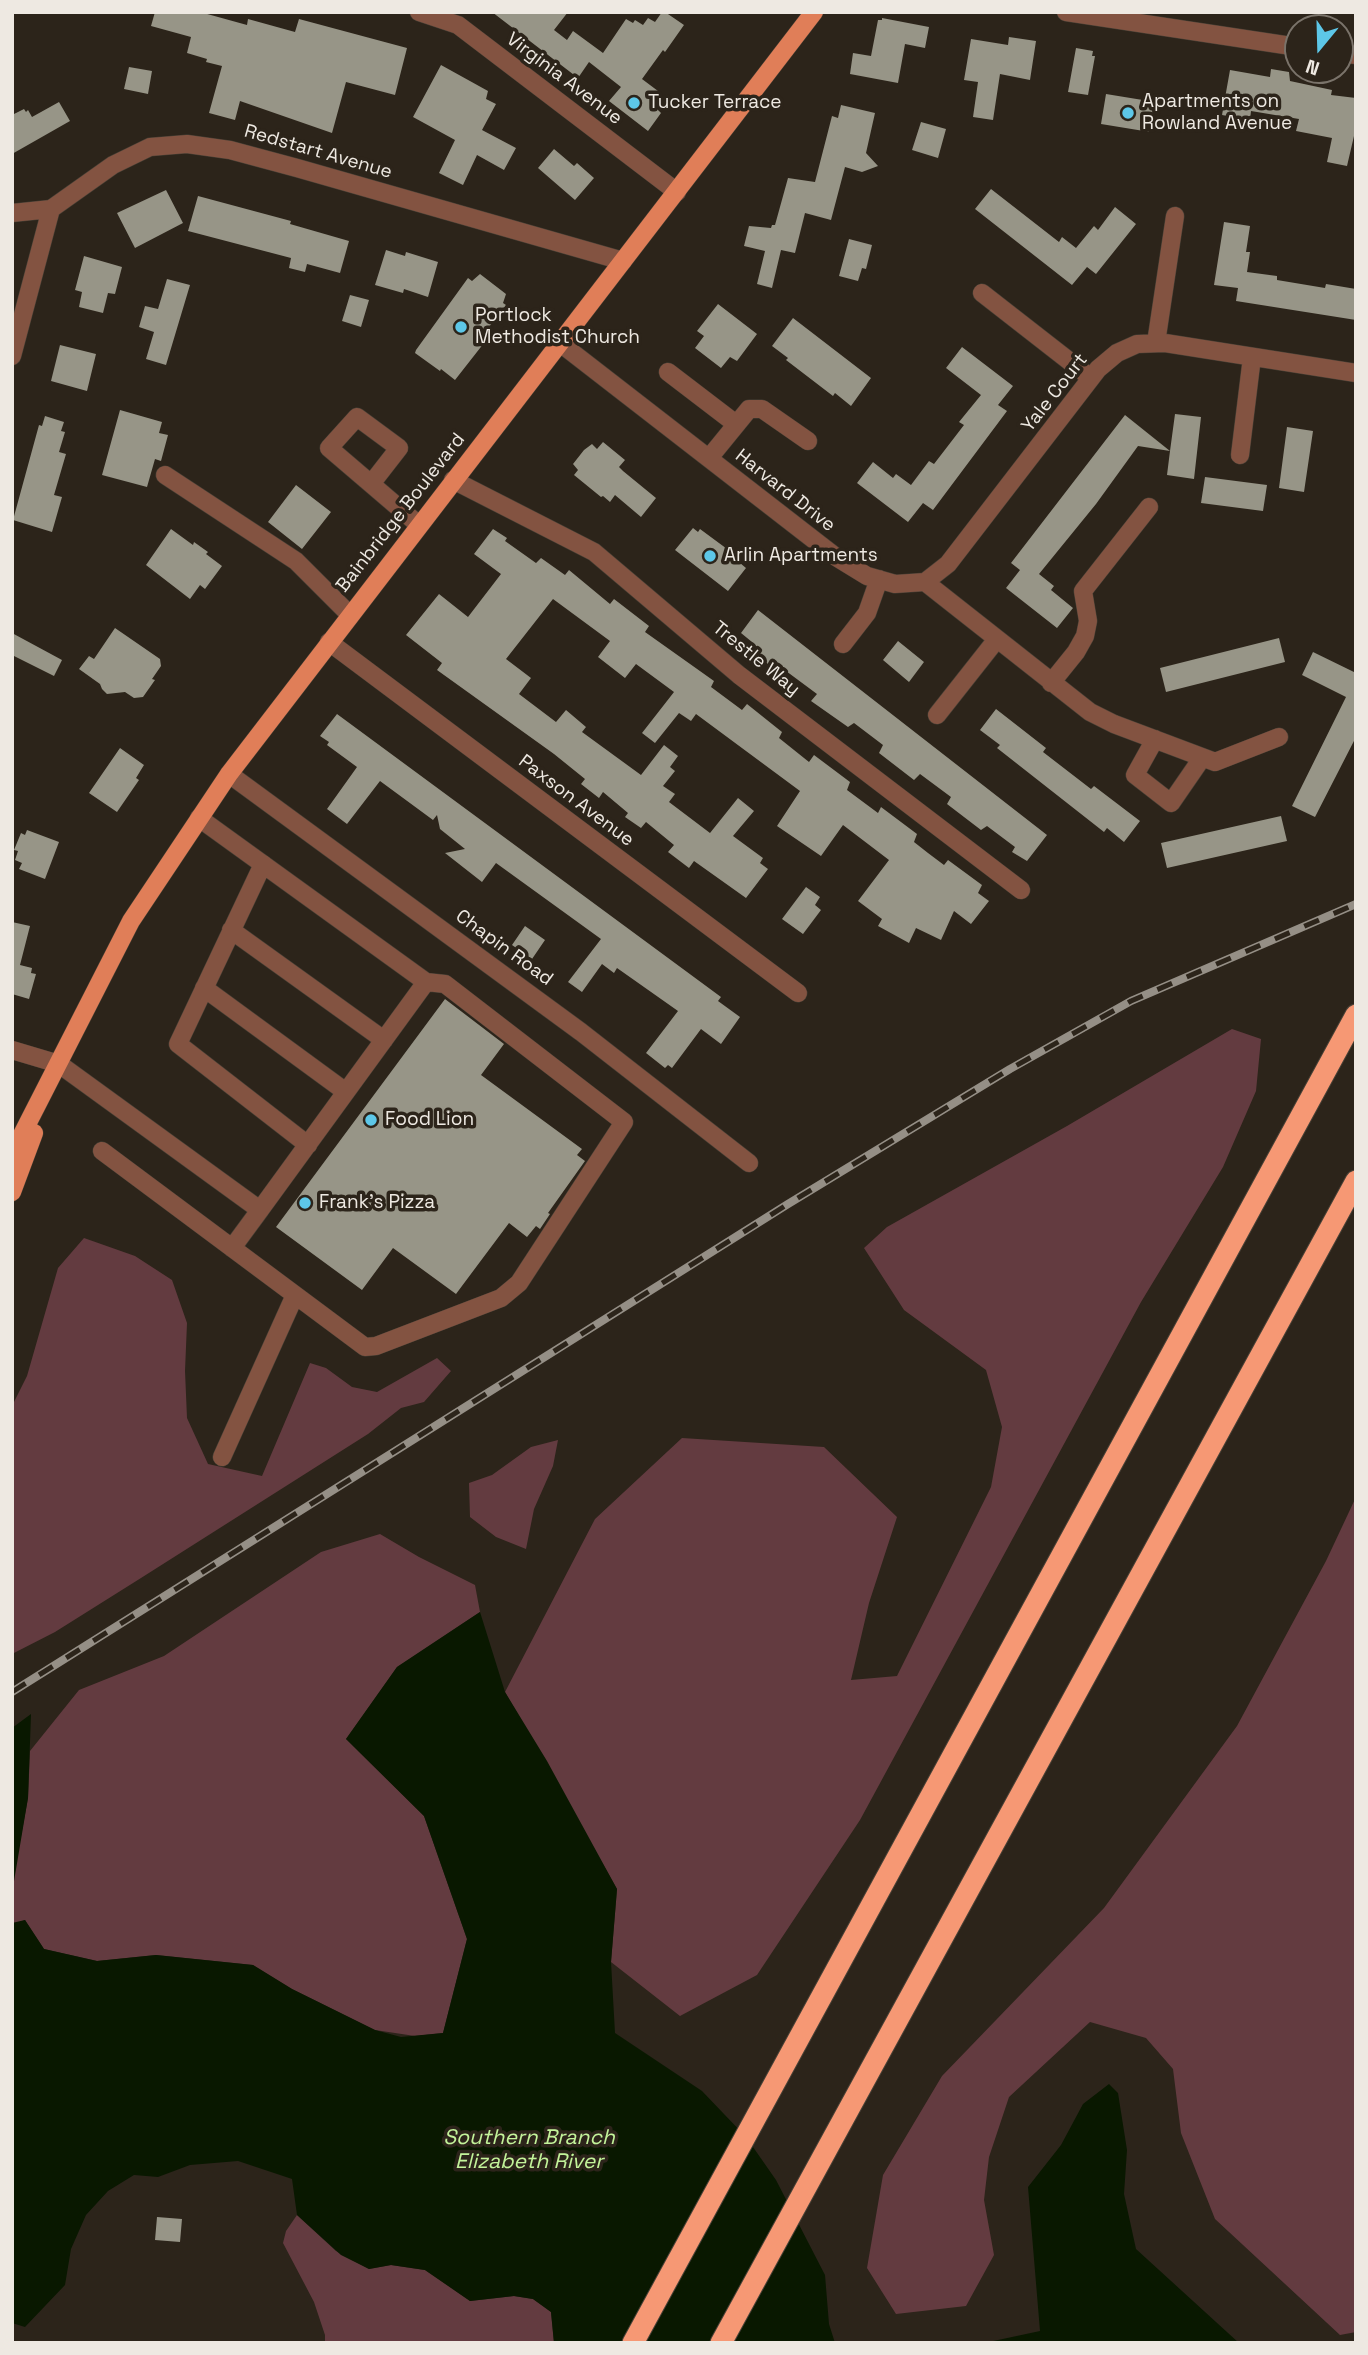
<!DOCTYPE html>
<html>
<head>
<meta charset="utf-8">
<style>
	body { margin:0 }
	#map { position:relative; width:1368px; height:2355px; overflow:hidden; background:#2c241a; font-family:"Space Grotesk",sans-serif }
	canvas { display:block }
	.frame { position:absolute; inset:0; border:14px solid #eee9e2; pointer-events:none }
	.north { position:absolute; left:1284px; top:14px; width:70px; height:70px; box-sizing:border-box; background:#2c241a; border:2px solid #7a736a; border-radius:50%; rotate:199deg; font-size:19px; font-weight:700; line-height:28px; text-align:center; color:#eee9e2 }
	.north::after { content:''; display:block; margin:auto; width:24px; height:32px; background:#5dc7e8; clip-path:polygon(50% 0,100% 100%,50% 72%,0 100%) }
</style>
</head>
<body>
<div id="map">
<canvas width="1368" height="2355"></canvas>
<div class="frame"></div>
<div class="north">N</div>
</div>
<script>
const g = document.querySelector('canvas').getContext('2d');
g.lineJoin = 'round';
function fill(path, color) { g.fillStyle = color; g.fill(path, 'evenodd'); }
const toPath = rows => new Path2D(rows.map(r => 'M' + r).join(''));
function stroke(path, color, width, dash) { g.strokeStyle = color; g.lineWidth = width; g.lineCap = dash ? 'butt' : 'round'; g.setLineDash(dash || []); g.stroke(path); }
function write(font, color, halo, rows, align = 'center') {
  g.font = font + ' "Space Grotesk",sans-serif'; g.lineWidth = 7; g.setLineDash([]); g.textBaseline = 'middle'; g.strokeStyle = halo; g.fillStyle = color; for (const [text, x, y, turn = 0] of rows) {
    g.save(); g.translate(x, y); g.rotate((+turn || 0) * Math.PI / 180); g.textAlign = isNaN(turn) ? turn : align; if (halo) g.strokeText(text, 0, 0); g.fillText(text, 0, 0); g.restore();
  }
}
fill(toPath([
	[1232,1029,1261,1039,1256,1091,1223,1167,1141,1302,860,1820,757,1975,680,2016,611,1962,617,1889,505,1692,595,1519,682,1438,824,1447,897,1517,869,1603,851,1680,897,1676,991,1487,1002,1427,986,1370,904,1310,864,1248,887,1227,1067,1126],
	[84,1238,135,1256,172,1280,187,1323,185,1371,187,1418,208,1464,262,1476,310,1363,326,1368,352,1387,377,1392,437,1358,451,1371,424,1402,401,1408,368,1434,141,1578,55,1632,12,1654,12,1406,27,1376,58,1268],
	[558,1440,553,1466,534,1509,526,1549,496,1537,470,1517,469,1483,492,1475,531,1447],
	[1356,1497,1356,2332,1340,2335,1215,2219,1181,2133,1173,2069,1146,2038,1090,2022,1009,2097,989,2157,984,2200,994,2255,966,2306,896,2314,867,2268,883,2175,942,2076,1104,1908,1237,1726,1326,1561],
	[380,1534,419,1557,475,1585,480,1612,397,1667,346,1739,424,1816,467,1939,443,2033,415,2036,375,2030,292,1989,253,1965,156,1955,97,1961,44,1949,25,1920,12,1925,12,1885,28,1798,30,1751,79,1690,164,1656,321,1552],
	[297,2215,336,2251,369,2269,391,2265,425,2270,470,2301,514,2296,533,2299,551,2312,554,2343,325,2343,325,2335,314,2302,283,2243,286,2231]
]), '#633b40');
fill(toPath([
	[480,1612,505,1692,547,1761,617,1889,611,1962,615,2033,702,2091,746,2137,776,2180,825,2275,829,2324,835,2343,554,2343,551,2312,533,2299,514,2296,470,2301,425,2270,391,2265,369,2269,341,2255,297,2215,292,2179,238,2161,190,2165,158,2177,134,2175,108,2191,86,2215,71,2249,65,2285,25,2327,12,2323,12,1923,25,1920,44,1949,97,1961,156,1955,253,1965,292,1989,375,2030,401,2037,443,2033,467,1939,424,1816,346,1739,397,1667],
	[31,1714,28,1798,12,1893,12,1728],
	[1109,2084,1118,2093,1127,2150,1124,2194,1136,2249,1239,2343,984,2343,1040,2331,1028,2187,1061,2145,1083,2104]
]), '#091800');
fill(toPath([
	[155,12,200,12,247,25,248,19,295,32,299,19,407,48,395,95,346,82,332,133,240,101,235,120,209,113,222,66,206,62,207,59,187,53,191,37,151,26],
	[492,12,568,12,554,30,567,40,573,31,603,53,626,19,633,23,635,20,643,25,648,18,655,22,662,12,665,12,684,25,665,52,663,50,642,79,662,94,653,105,661,113,648,131,609,101,621,87,589,62,578,78],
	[882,18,929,27,925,48,905,44,898,83,850,74,853,53,871,56,878,20,882,20],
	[1009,37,1036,41,1030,80,1000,74,993,120,973,117,978,82,964,80,971,39,1008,45],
	[1076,48,1093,51,1092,56,1095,56,1088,95,1068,92],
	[441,65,488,91,486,99,496,104,482,130,516,148,504,170,477,155,463,185,439,173,455,140,413,117],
	[129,67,152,71,148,94,124,89],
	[1271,69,1289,72,1290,81,1332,90,1331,95,1356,98,1356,136,1354,136,1347,166,1327,162,1332,138,1296,131,1299,119,1251,111,1250,120,1222,115,1230,70,1270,77],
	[1106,94,1155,102,1150,132,1101,124],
	[59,102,70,121,12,154,12,115,24,109,26,112,28,110,32,117],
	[841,105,875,113,866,153,878,166,862,172,845,167,831,220,805,213,795,253,781,250,772,288,757,284,765,251,744,246,749,226,771,228,772,225,775,225,788,178,815,182,832,116,838,118],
	[921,122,946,129,938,158,912,150],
	[554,149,574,166,577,163,594,178,575,200,538,168],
	[991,189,1059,242,1062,237,1076,248,1094,226,1098,230,1115,207,1136,224,1096,274,1087,267,1072,285,975,209],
	[166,190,183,223,135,248,117,213],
	[198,196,291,221,290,224,349,241,340,273,307,264,305,272,289,268,291,258,188,231],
	[1224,222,1250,226,1246,252,1250,252,1247,272,1277,276,1277,280,1325,288,1326,284,1356,289,1356,320,1236,301,1238,288,1214,285],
	[849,239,872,245,866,269,862,268,858,281,839,276],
	[386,250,405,256,406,252,438,262,428,297,404,289,403,293,375,285],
	[84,256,122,267,115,294,108,293,103,313,79,307,82,292,75,290],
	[480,274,506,294,503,303,506,305,479,340,484,343,455,380,441,369,440,371,415,353,416,350,468,278,472,281],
	[167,279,190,285,166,365,146,359,154,332,139,327,145,306,158,309],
	[350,295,369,300,361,327,342,321],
	[718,304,757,334,737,361,730,357,721,368,695,348,704,336,697,331],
	[793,318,871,378,851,406,835,393,833,396,786,360,788,358,772,346],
	[60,345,96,354,87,391,51,381],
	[962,347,1013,386,998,405,1007,411,933,510,923,503,908,522,857,483,873,462,893,478,896,474,911,485,929,461,934,464,964,425,959,422,981,395,946,368],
	[120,410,162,422,159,433,168,435,161,461,155,459,147,487,102,475],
	[1175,414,1201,417,1194,479,1167,475,1170,451,1138,446,1096,504,1039,574,1054,586,1051,590,1073,608,1057,628,1006,588,1020,570,1011,563,1125,415,1170,451],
	[45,416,64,422,61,431,65,432,59,452,66,454,54,495,62,497,52,532,13,520,39,425,42,426],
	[1287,427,1313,431,1304,492,1279,488],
	[603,442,625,460,619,467,623,471,656,498,641,517,615,495,610,502,603,496,601,497,574,475,578,470,573,464,584,450,592,444,597,449],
	[1205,477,1267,485,1263,511,1201,503],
	[296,485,331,512,302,549,268,522],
	[693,528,698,532,700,529,742,560,740,563,746,568,728,591,675,550],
	[171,529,193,545,194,542,208,552,206,554,222,566,205,589,200,585,190,599,146,565],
	[493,529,507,538,505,541,536,563,541,558,565,575,569,570,610,604,614,599,649,626,645,632,714,681,711,687,742,710,747,704,782,732,779,738,809,762,814,755,850,782,847,790,878,813,881,807,917,834,914,842,928,853,944,865,948,860,982,885,978,893,989,901,971,924,954,911,941,940,916,928,909,943,878,926,882,919,858,901,889,860,843,825,821,856,777,826,800,791,696,714,691,721,679,713,655,743,642,733,674,692,636,664,625,678,598,657,610,641,553,599,506,659,531,678,519,694,556,722,566,710,586,727,582,732,641,775,664,745,678,756,670,767,675,771,663,786,675,794,669,802,710,833,738,798,754,811,733,836,763,858,760,863,768,869,746,898,694,861,689,868,668,852,674,845,646,822,641,828,625,817,628,813,603,792,599,798,581,784,585,779,554,754,437,670,442,663,406,635,439,594,468,617,501,574,474,554],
	[758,610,1047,835,1027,861,1012,852,1015,847,987,826,981,830,947,804,951,797,920,774,914,780,879,753,883,745,854,723,848,727,811,701,817,694,786,671,782,674,747,649,752,642,741,633],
	[115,628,160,659,161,666,152,679,155,680,143,697,134,698,125,692,107,694,102,689,100,684,79,669,89,656,94,659],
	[12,633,62,660,54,676,12,655],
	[1279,638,1285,662,1166,692,1160,668],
	[898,641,924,662,909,682,883,660],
	[1313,652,1356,673,1356,737,1315,817,1292,806,1346,697,1302,675],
	[996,709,1046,748,1043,752,1091,789,1094,786,1140,821,1124,842,1107,828,1104,832,997,748,1000,745,980,730],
	[337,714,721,997,718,1001,740,1017,721,1044,701,1029,672,1068,668,1065,665,1068,646,1053,678,1011,617,968,614,973,602,964,582,992,568,982,601,939,496,863,482,882,445,853,465,849,440,829,437,815,433,820,380,781,347,824,327,809,357,767,327,745,329,742,320,736],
	[120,748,144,765,136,778,139,780,117,812,89,793],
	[1281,816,1287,841,1167,868,1161,843],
	[27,830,59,842,45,879,19,869,22,863,15,860,18,851,14,850,21,833,25,835],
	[806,887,820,897,815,905,821,910,803,934,782,919],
	[12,922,30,926,20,965,32,968,31,973,36,974,29,999,12,994],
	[525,926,545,940,532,959,512,945],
	[445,999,504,1044,481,1075,582,1149,577,1155,585,1161,548,1213,550,1214,540,1229,536,1226,527,1237,509,1223,456,1294,393,1248,362,1290,276,1227],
	[157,2217,182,2219,180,2242,155,2240]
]), '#979587');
const minor = toPath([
	[419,12,458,25,677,192],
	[1066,12,1298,47],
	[1340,53,1356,55],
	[12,213,51,209,113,165,150,147,187,144,230,150,297,168,623,261],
	[982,293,1091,378],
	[560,343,836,557,867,576,895,584,925,582,1090,712,1114,724,1215,762,1279,737],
	[1156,343,1175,216],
	[12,356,51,209],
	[668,372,736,424],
	[1240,455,1252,357],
	[709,458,749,409,762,409,808,441],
	[165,475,296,561,350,615],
	[453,480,594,552,739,675,1021,890],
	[371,484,399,448,357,417,329,448,419,525],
	[925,582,948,564,1098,369,1117,353,1137,344,1165,343,1356,373],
	[329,642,798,993],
	[843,644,867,613,879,579],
	[1051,683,1076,652,1085,636,1088,621,1083,591,1149,507],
	[937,715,997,639],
	[1155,739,1135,775,1171,803,1202,758],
	[229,774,581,1032,749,1163],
	[263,864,178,1044,308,1145],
	[231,930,384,1040],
	[204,988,346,1092],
	[12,1050,59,1064,260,1210,426,982,199,818],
	[102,1151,365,1347,376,1346,501,1298,519,1283,624,1122,445,984,426,982],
	[232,1248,260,1210],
	[222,1457,295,1295]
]);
const major = toPath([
	[12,1154,131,921,229,774,814,12],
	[12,1192,34,1133]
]);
const highway = toPath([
	[633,2343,1356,1015],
	[721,2343,1356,1181]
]);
stroke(minor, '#474036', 19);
stroke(major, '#474036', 19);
stroke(highway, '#474036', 23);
stroke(minor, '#835341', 18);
stroke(major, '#e07e58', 18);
stroke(highway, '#f69874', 21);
const rail = toPath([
	[12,1692,788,1204,1010,1069,1131,1001,1356,904]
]);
stroke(rail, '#958f86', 8);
stroke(rail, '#2c241a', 5, [16]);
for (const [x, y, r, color] of [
	[634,103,7,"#5dc7e8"],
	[1128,113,7,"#5dc7e8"],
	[461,327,7,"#5dc7e8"],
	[710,556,7,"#5dc7e8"],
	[371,1120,7,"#5dc7e8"],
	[305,1203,7,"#5dc7e8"]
]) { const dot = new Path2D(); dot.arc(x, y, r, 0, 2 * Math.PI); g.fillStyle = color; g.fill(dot); stroke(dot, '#2c241a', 2.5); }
write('19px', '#eee9e2', '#2c241a', [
	["Virginia Avenue",564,79,37],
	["Redstart Avenue",318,152,16],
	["Yale Court",1055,393,-52],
	["Harvard Drive",785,491,38],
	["Bainbridge Boulevard",401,513,-52],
	["Trestle Way",756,659,39],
	["Paxson Avenue",576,801,37],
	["Chapin Road",504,948,36]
]);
write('19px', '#eee9e2', '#2c241a', [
	["Apartments on",1142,102],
	["Rowland Avenue",1142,124],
	["Tucker Terrace",648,103],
	["Portlock",475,316],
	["Methodist Church",475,338],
	["Arlin Apartments",724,556],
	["Food Lion",385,1120],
	["Frank's Pizza",319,1203]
], 'left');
write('italic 21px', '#c3f39a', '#2c241a', [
	["Southern Branch",529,2138],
	["Elizabeth River",529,2162]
]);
</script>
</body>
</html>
